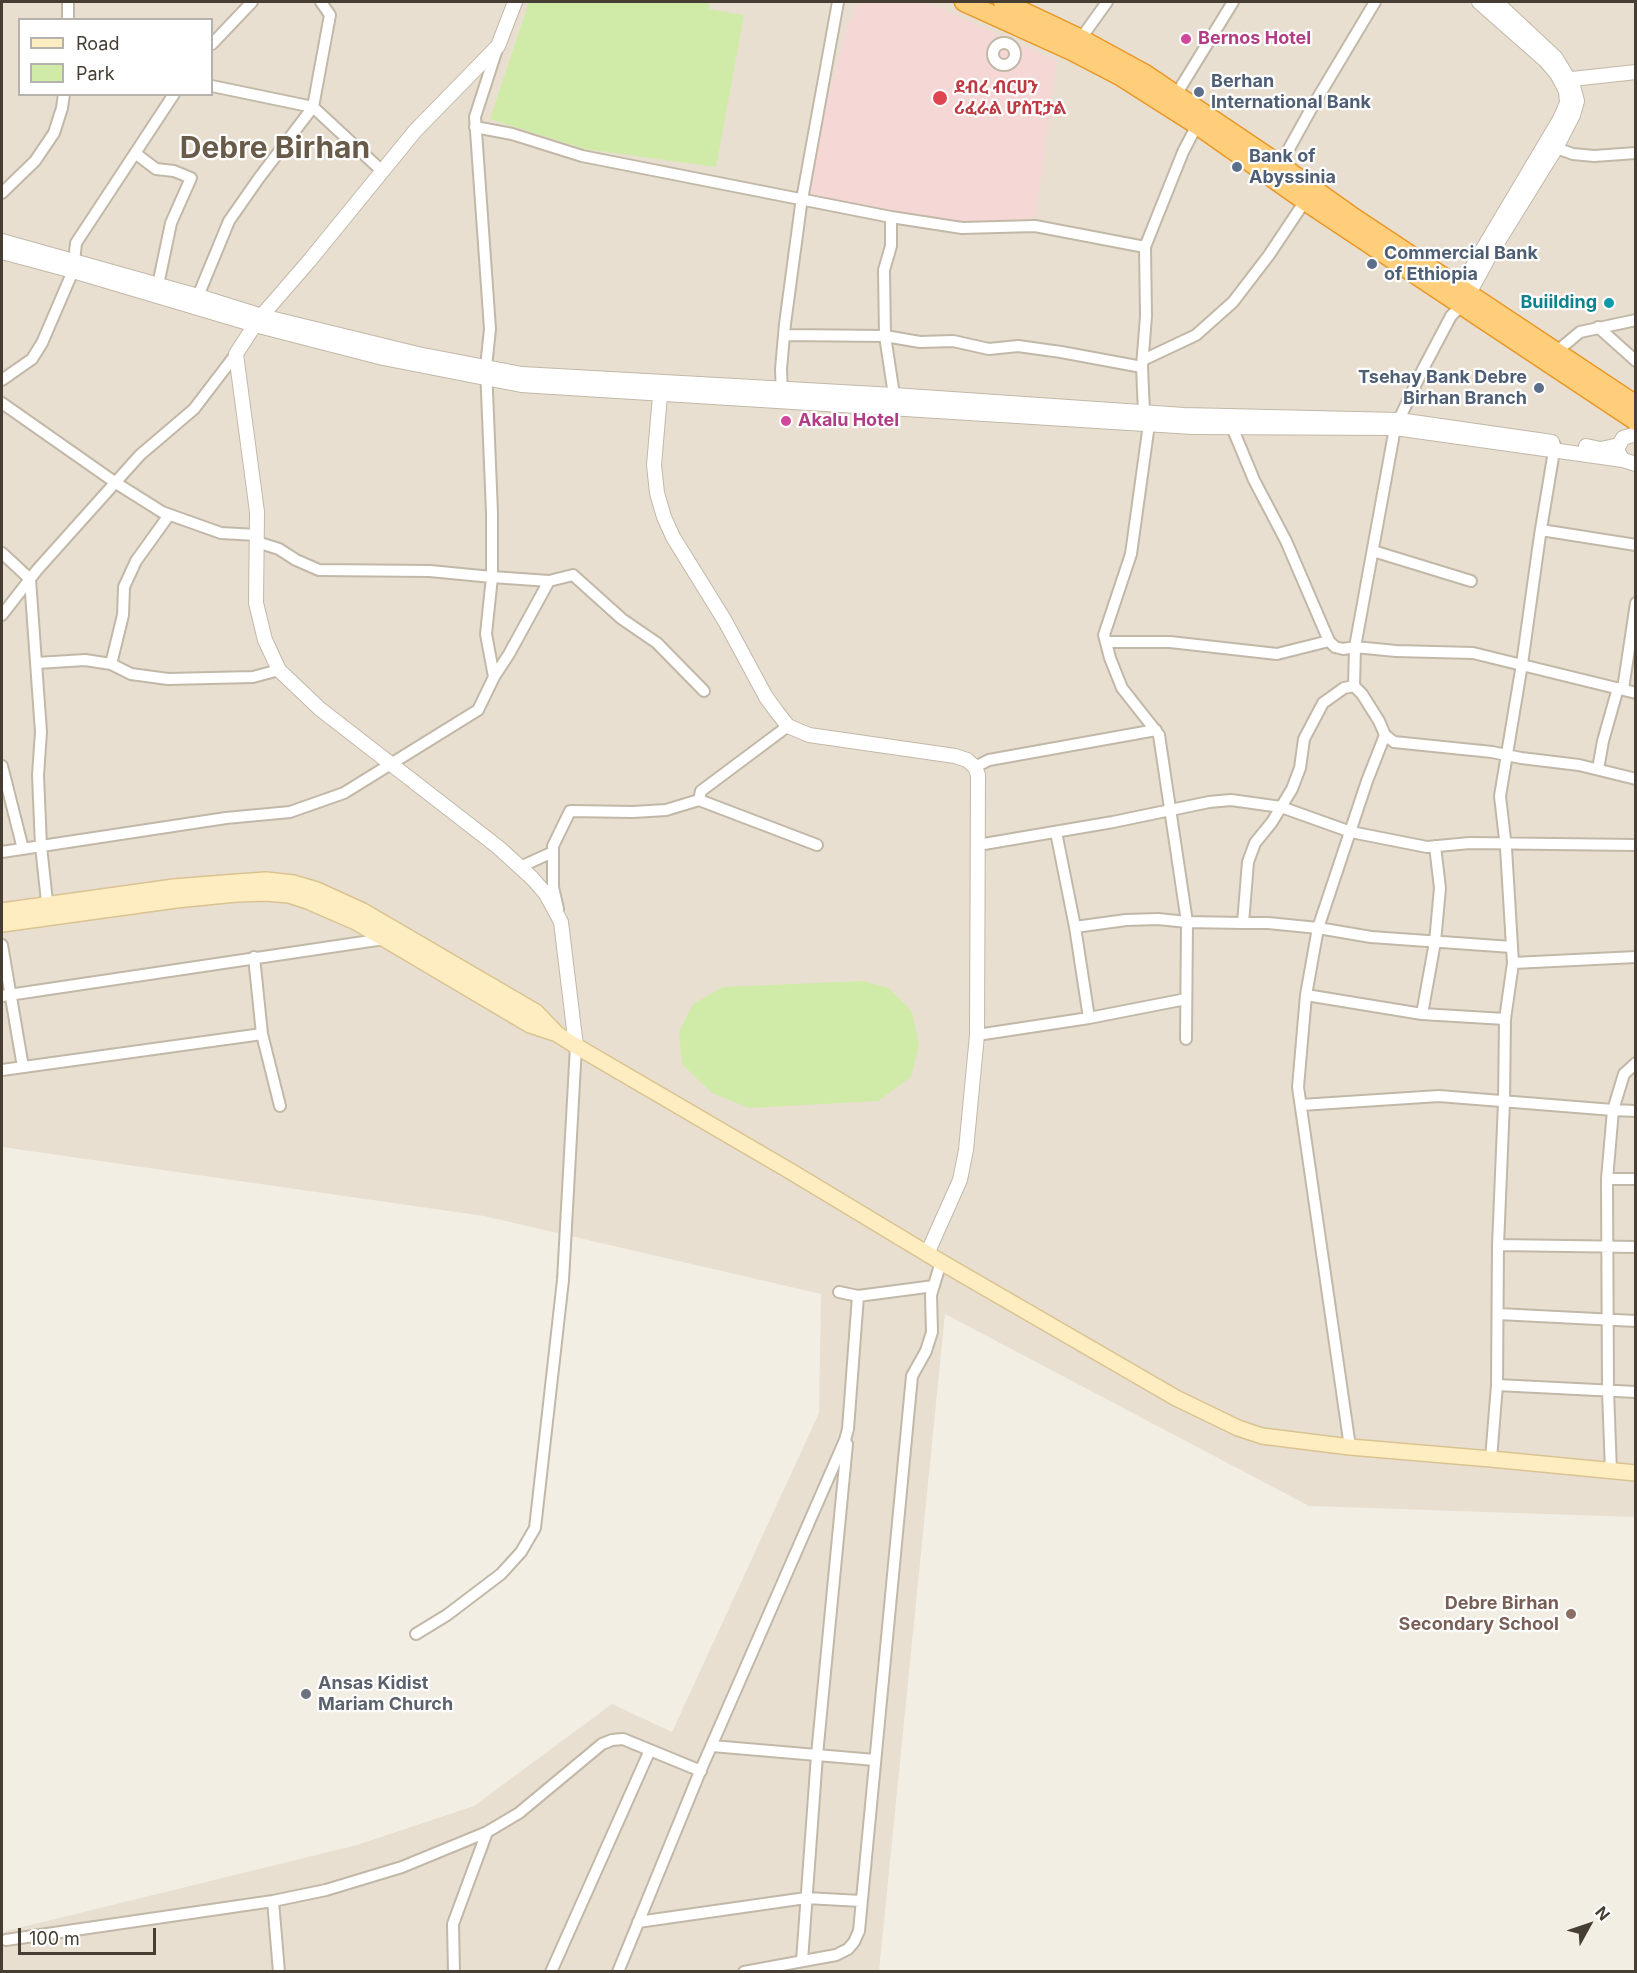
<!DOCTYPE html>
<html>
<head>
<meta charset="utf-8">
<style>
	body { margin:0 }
	#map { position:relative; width:1637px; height:1973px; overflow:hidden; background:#f3eee3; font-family:Inter,sans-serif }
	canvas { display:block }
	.frame { position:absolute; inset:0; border:3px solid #463d33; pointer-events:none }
	.legend { position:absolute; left:18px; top:18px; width:195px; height:78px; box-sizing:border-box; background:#fff; border:2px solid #b5b1ad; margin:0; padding:8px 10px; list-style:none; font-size:18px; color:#463d33 }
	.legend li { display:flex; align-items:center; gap:12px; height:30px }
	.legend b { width:30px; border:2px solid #b5b1ad }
	.north { position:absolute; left:1559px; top:1895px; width:60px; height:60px; -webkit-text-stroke:4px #fff; paint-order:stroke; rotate:50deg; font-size:16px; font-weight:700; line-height:24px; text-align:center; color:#463d33 }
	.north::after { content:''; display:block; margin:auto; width:21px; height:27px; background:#463d33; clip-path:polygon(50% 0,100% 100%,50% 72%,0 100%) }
	.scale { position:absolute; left:18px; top:1928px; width:138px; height:27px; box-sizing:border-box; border:3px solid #463d33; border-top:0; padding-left:8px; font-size:18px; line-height:21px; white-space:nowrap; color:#463d33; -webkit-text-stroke:4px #fff; paint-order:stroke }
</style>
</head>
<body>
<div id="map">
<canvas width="1637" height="1973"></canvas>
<div class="frame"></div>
<ul class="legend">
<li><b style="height:8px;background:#ffedc2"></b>Road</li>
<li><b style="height:16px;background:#d0eba8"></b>Park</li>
</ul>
<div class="north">N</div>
<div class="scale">100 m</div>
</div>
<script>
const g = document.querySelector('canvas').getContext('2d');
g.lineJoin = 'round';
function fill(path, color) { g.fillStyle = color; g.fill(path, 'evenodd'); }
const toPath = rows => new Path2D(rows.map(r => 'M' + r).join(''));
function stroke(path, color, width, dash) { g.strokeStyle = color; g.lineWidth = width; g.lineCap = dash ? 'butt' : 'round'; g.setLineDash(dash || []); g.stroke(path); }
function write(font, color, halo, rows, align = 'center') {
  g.font = font + ' Inter,"Noto Sans Ethiopic",sans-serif'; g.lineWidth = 4.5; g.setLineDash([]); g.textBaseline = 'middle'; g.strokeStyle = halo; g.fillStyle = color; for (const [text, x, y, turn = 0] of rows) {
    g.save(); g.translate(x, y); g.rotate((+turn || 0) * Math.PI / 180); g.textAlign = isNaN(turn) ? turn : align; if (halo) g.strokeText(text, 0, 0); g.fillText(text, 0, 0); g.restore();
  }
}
fill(toPath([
	[2,2,1635,2,1635,1517,1309,1506,945,1314,879,1971,2,1972,2,1932,357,1845,474,1806,612,1704,672,1732,819,1413,821,1294,484,1216,2,1147],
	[20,20,212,20,212,94,20,94]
]), '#e8dfd1');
fill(toPath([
	[859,2,926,2,1057,61,1036,214,1023,222,987,223,921,216,809,195,821,125,847,27]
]), '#f5d8d5');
fill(toPath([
	[529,2,709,2,709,9,744,15,716,167,585,149,490,119],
	[863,981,889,988,912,1012,919,1045,911,1077,878,1101,749,1108,712,1093,682,1064,679,1032,693,1004,723,987]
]), '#d0eba8');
const minor = toPath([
	[68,2,68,20],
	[321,2,330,15,313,107,382,171],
	[1079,41,1107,2],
	'993 54a11 11 0 1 1 22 0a11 11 0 1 1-22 0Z',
	[212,44,252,2],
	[1174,98,1233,2],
	[475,127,512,134,582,156,891,217,891,246,884,270,885,336,894,395],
	[1556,148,1573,154,1594,156,1636,153],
	[135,153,156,169,174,171,191,178,171,223,158,285],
	[1280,165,1311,109,1375,2],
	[2,193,35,161,54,133,62,108,64,94],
	[891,217,962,228,1035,226,1145,247],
	[198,296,229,221,259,178,313,107,212,86],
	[1598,327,1636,361],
	[784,335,885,336,920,342,953,341,989,349,1018,346,1061,352,1142,367],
	[1556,352,1580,332,1636,320],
	[1143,360,1196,335,1233,302,1269,255,1305,201],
	[2,380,32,359,42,343,73,271,76,243,174,94],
	[782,396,781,369,785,324,801,205,838,2],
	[2,403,116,483,162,512,221,533,257,535],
	[1232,427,1254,480,1286,541,1329,641,1335,647,1343,649,1355,647,1395,428,1423,369,1451,316,1462,305],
	[1541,530,1636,545],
	[257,542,279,549,296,560,319,570,430,571,492,577,492,513,486,367,490,329,475,117,497,49],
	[1373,551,1471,581],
	[2,553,30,579,41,732,38,775,41,846,48,911],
	[549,581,573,575,622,619,657,643,704,691],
	[2,615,37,570,140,455,194,409,236,354],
	[1106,642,1170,642,1277,654,1329,641],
	[37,663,85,660,111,664,123,615,124,587,136,561,169,515],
	[111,664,131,674,168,679,253,677,279,670],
	[1354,686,1355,647,1396,651,1473,653,1636,693],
	[1623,689,1636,603],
	[1385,735,1367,781,1318,928,1268,923,1243,923,1248,862,1255,843,1272,822,1292,789,1300,768,1304,739,1323,703,1344,688,1354,686,1362,694,1379,721,1385,735,1394,742,1492,752,1521,758,1579,765,1636,779],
	[2,766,23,849],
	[975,767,989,760,1156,730],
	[1598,769,1603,741,1618,688],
	[699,800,701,791,788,726],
	[1056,832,1075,927,1089,1018],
	[978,845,1113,822,1209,802,1231,800,1281,807,1351,832,1427,847,1470,843,1636,845],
	[2,852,226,818,290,812,344,793,478,710,494,677,486,634,492,577,549,581,509,654,494,677],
	[520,867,553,852],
	[558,909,553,887,553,846,570,811,633,812,666,810,699,800,817,845],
	[1075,927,1126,920,1158,919,1187,922,1243,923],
	[2,945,23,1067],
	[254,957,262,1034,280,1106],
	[1513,963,1636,957],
	[1306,995,1422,1014,1505,1019],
	[2,996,384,939],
	[1422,1014,1435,942,1440,888,1435,846],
	[977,1035,1089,1018,1186,999],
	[1186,1039,1187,922,1159,735,1122,688,1110,658,1104,635,1131,554,1149,424,1144,412,1142,367,1146,316,1145,247,1183,152,1197,125],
	[1636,1063,1624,1074,1613,1110,1636,1111],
	[2,1070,262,1034],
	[1301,1105,1439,1096,1613,1110,1607,1179,1608,1391,1611,1472],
	[1607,1179,1636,1179],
	[1498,1245,1636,1247],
	[839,1292,858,1296,934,1286],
	[1498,1314,1636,1321],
	[1497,1385,1636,1392],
	[1350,1447,1298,1087,1306,995,1318,928,1371,937,1512,947],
	[1491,1459,1497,1385,1498,1245,1504,1102,1505,1019,1513,963,1506,848,1500,796,1522,664,1540,535,1555,445],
	[416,1634,447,1615,501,1574,521,1552,535,1528,563,1280,576,1046],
	[712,1746,875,1760],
	[273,1901,279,1972],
	[638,1922,806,1898,861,1901],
	[6,1940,273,1901,326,1890,402,1867,487,1832,519,1813,602,1744,612,1740,623,1739,701,1771],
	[802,1961,817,1755,847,1444],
	[454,1972,453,1924,487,1832],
	[551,1972,650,1750],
	[618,1972,699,1774,845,1440,848,1429,858,1296],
	[744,1972,836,1955,848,1949,854,1942,859,1931,912,1376,926,1351,932,1332,931,1295,941,1262]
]);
const tertiary = toPath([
	[515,2,498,46,415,131,310,260,258,320,236,354,257,512,256,603,265,640,279,670,320,709,498,847,532,878,546,894,561,922,576,1046],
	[1563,80,1636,72],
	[2,241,198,296,262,316,418,354,522,374,894,395,1184,415,1399,420,1552,442],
	[2,252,73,271,255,325,383,358,521,385,1193,427,1395,428,1623,460],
	[1455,296,1560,119,1567,103,1566,91,1557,74,1546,61,1479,2],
	[1465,301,1491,253,1556,148,1573,115,1577,101,1573,86,1555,57,1496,2],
	[661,384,654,465,657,493,664,517,673,537,725,621,766,697,777,712,788,726,809,735,955,756,967,760,975,767,978,775,977,1035,966,1150,960,1180,927,1254],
	[1636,434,1623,438,1618,447,1618,452,1623,460,1636,464],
	[1586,446,1601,449,1619,445]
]);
const secondary = toPath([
	[2,911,174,887,237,882,266,880,293,883,317,890,363,911,536,1012,557,1034,576,1046,790,1171,941,1262,1176,1398,1238,1428,1262,1436,1350,1447,1491,1459,1636,1473],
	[2,924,176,900,236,894,266,893,289,895,310,902,356,922,530,1025,554,1033]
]);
const trunk = toPath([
	[964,2,1072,51,1120,76,1197,125,1305,201,1636,421],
	[1003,2,1081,39,1145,74,1280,165,1353,217,1636,405]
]);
stroke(minor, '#c2b8a8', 14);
stroke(tertiary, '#c2b8a8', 16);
stroke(secondary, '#dac391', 18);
stroke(trunk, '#e99827', 21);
stroke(minor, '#fff', 10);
stroke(tertiary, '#fff', 14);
stroke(secondary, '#ffedc2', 15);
stroke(trunk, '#ffce7a', 18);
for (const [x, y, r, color] of [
	[1186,39,6,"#d1479c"],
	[1199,92,6,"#5c6f8a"],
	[940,98,8,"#e0444e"],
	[1237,167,6,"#5c6f8a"],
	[1372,264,6,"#5c6f8a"],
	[1609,303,6,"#0f9aa8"],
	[1539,388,6,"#5c6f8a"],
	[786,421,6,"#d1479c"],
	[1571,1614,6,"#8d6e63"],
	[306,1694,6,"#6b7280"]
]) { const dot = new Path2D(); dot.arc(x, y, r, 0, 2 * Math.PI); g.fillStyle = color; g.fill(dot); stroke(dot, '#fff', 2); }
write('bold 18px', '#b23c85', '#fff', [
	["Bernos Hotel",1198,39],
	["Akalu Hotel",798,421]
], 'left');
write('bold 18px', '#4e5e75', '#fff', [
	["Berhan",1211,82],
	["International Bank",1211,103],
	["Bank of",1249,157],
	["Abyssinia",1249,178],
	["Commercial Bank",1384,254],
	["of Ethiopia",1384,275],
	["Tsehay Bank Debre",1527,378,"right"],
	["Birhan Branch",1527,399,"right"]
], 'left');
write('bold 18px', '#be3a42', '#fff', [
	["ደብረ ብርሀን",954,88],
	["ሪፈራል ሆስፒታል",954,109]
], 'left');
write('bold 18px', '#0d838f', '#fff', [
	["Buiilding",1597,303]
], 'right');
write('bold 18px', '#785e54', '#fff', [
	["Debre Birhan",1559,1604],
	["Secondary School",1559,1625]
], 'right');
write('bold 18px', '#5b616d', '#fff', [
	["Ansas Kidist",318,1684],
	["Mariam Church",318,1705]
], 'left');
write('bold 30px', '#695b49', '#fff', [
	["Debre Birhan",275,149]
]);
</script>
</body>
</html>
